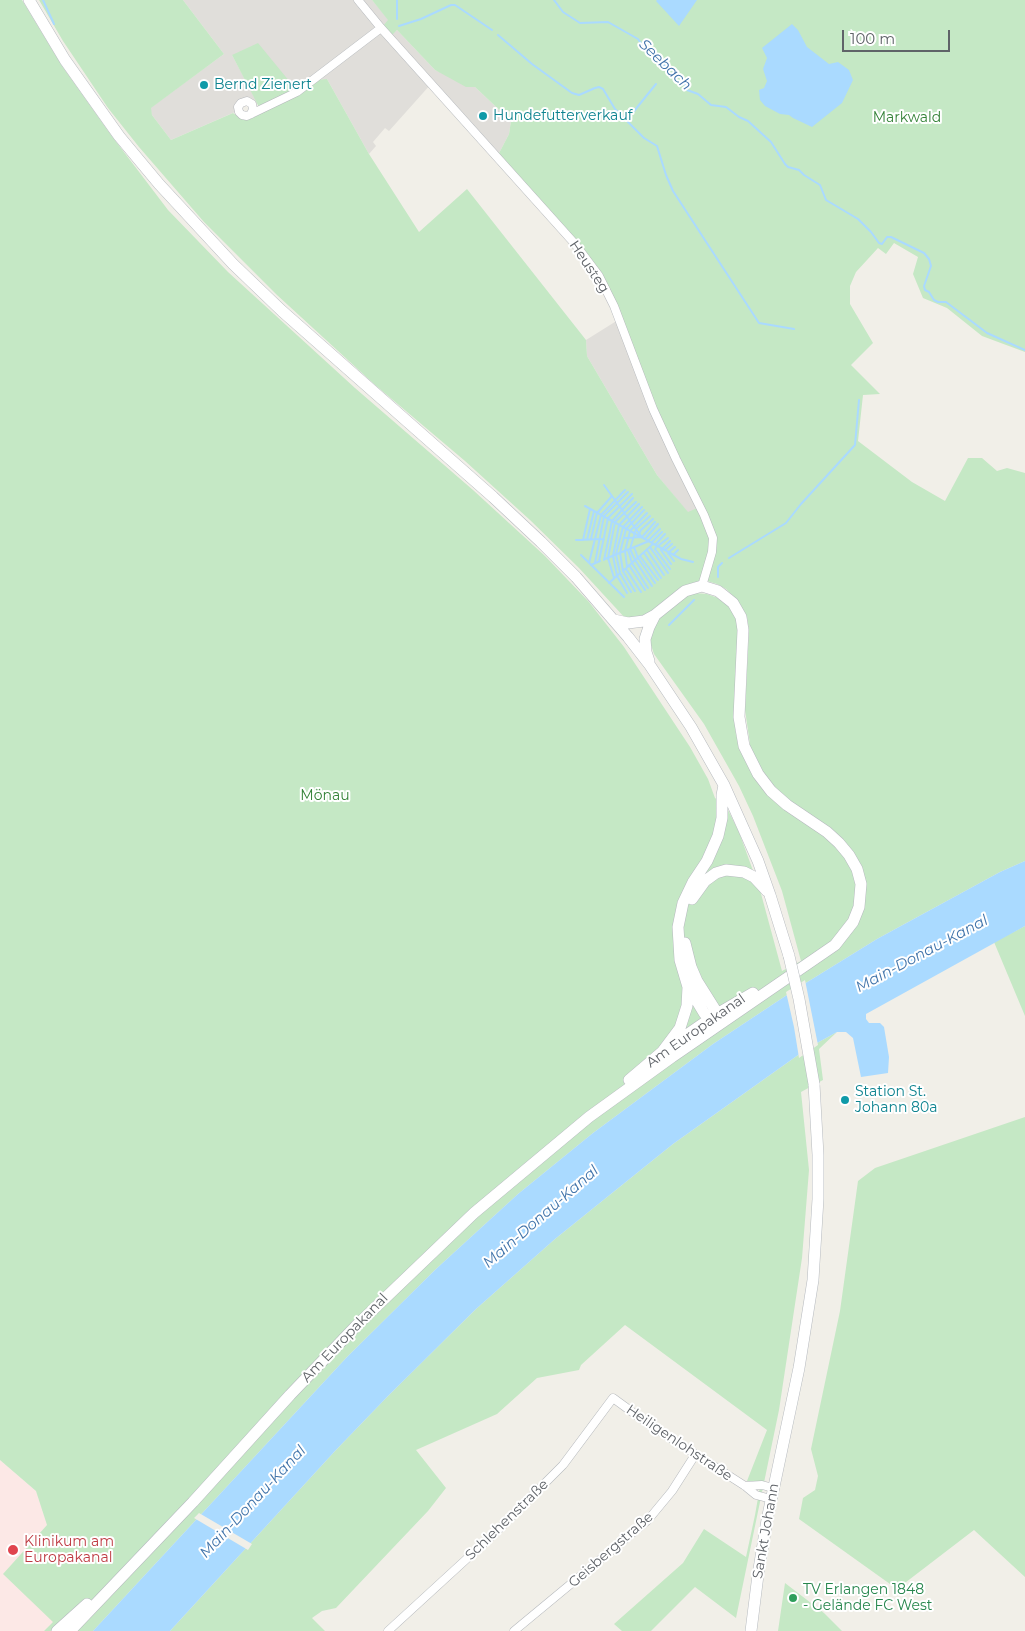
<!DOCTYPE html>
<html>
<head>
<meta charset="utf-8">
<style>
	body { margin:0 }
	#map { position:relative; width:1025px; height:1631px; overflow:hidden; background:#f1efe8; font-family:Montserrat,sans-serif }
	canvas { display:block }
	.scale { position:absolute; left:842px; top:30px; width:108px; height:22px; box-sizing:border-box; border:2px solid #5f6368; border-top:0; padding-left:6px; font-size:15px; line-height:18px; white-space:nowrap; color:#5f6368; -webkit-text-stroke:4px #fff; paint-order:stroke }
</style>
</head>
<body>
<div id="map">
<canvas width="1025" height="1631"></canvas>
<div class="scale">100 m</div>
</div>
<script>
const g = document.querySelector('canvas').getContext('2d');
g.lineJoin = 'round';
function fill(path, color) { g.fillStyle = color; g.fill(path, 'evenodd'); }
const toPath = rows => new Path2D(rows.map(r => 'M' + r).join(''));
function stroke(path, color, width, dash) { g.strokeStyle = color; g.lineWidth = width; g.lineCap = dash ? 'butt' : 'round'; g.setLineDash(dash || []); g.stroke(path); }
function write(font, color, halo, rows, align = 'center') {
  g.font = font + ' Montserrat,sans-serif'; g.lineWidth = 4; g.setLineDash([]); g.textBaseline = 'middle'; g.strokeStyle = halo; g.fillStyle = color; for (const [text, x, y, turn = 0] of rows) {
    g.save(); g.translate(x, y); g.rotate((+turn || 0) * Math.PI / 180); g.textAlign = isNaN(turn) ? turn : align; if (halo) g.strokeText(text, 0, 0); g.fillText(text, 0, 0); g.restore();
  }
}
fill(toPath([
	[183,0,372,0,389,20,391,35,397,30,435,70,475,87,511,121,509,134,497,157,431,84,389,131,385,128,373,142,376,146,369,154,327,79,290,83,232,55,258,104,250,99,240,99,236,104,235,112,171,140,152,115,150,108,224,54],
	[618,320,659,430,673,462,697,508,688,513,657,475,587,356,586,340]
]), '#e0deda');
fill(toPath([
	[0,1460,36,1491,47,1525,4,1574,54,1622,44,1631,0,1631]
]), '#fce8e6');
fill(toPath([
	[0,0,22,0,62,66,111,135,168,210,228,272,355,388,473,490,545,556,589,602,624,647,690,747,708,779,715,798,726,806,739,832,760,890,782,971,801,961,782,891,753,816,739,786,704,724,654,654,649,639,655,622,683,597,695,593,707,594,718,598,728,605,735,615,739,626,734,707,736,735,741,751,750,744,745,710,749,630,747,617,738,601,726,589,717,584,707,581,696,582,686,585,645,617,625,618,579,568,530,520,465,461,374,384,277,295,204,222,139,147,108,108,63,41,39,0,183,0,224,54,151,108,152,115,171,140,233,113,243,120,250,119,262,113,232,55,258,43,290,82,327,79,369,154,419,232,467,189,586,340,587,356,657,475,688,512,697,508,673,462,659,430,599,276,497,157,509,134,511,121,475,87,466,87,435,70,397,30,391,36,383,26,388,20,372,0,1025,0,1025,352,982,336,947,308,923,298,913,274,918,257,894,243,886,254,878,248,856,272,850,286,850,304,873,343,851,365,880,394,863,395,858,441,912,482,945,501,968,458,982,458,997,471,1007,468,1025,473,1025,861,1000,872,877,939,796,989,713,1044,593,1133,518,1194,436,1269,347,1357,93,1631,44,1631,53,1622,3,1574,47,1525,36,1491,0,1460],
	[1025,926,1025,1016,994,942],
	[837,1032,819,1049,823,1080,801,1092,809,1170,802,1258,779,1410,736,1618,695,1587,651,1631,622,1631,614,1624,683,1563,704,1529,746,1557,755,1515,761,1481,747,1481,767,1430,625,1325,581,1365,579,1370,537,1378,497,1414,416,1450,446,1488,428,1511,336,1608,322,1611,312,1618,325,1631,170,1631,335,1451,388,1396,476,1309,555,1239,673,1144,808,1048],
	[1025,1117,1025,1577,974,1530,897,1589,799,1519,803,1498,815,1490,818,1476,811,1449,840,1311,858,1181,875,1168],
	[785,1583,824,1613,842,1631,778,1631]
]), '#c5e8c5');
fill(toPath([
	[657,0,697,0,679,26,656,1],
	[792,24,798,30,807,47,829,64,838,62,849,70,853,80,842,103,812,127,793,118,789,115,780,114,765,106,760,100,759,90,764,88,767,81,763,69,767,58,762,48],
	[1025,861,1025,926,866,1014,866,1019,869,1023,880,1023,884,1027,889,1057,888,1073,861,1077,853,1038,846,1032,837,1032,808,1048,673,1144,555,1239,476,1309,388,1396,335,1451,170,1631,93,1631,347,1357,436,1269,518,1194,593,1133,713,1044,796,989,877,939,1000,872]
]), '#aadaff');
fill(toPath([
	[805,980,818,1045,799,1058,794,1027,786,992],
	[199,1513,252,1544,248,1550,194,1518]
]), '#f1efe8');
stroke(toPath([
	[43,0,54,24],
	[397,0,397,19],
	[554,0,563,12,580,23,608,22,638,39,644,48,659,62,679,74,683,80,687,90,698,94,711,105,726,107,739,117,748,121,771,142,785,164,788,167,799,170,804,175,820,185,826,200,858,219,871,232,879,243,882,244,887,237,891,237,924,253,929,259,931,266,924,286,925,290,929,292,934,300,938,302,946,302,987,333,1025,350],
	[399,26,421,19,451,5,455,5,492,30],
	[498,35,532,64,572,93,579,95,595,88,599,87,603,89,615,109,644,138,657,146,666,175,673,191,759,323,794,329],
	[626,121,656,84],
	[604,485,641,536],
	[585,506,681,559,693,562],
	[650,516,636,529,630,549,635,560,652,586],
	[639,534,641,530,653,519],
	[642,537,655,522],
	[624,538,642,537],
	[591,539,597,513,612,496],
	[645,539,658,524],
	[576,540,604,539],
	[583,540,590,509],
	[587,540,594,511],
	[648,541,660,529],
	[670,541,661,550,671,564],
	[652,542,662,532],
	[655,545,665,534],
	[657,546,655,549,670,569],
	[658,546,668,538],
	[634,547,638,558,655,583],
	[650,547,668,573],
	[628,550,632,563,648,588],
	[647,550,664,575],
	[665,550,672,544],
	[669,552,675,547],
	[644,553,661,578],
	[668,553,674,561],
	[581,555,624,597],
	[673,555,678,550],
	[640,556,658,580],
	[729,558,786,523,801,504,855,445,859,400],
	[605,559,649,541],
	[604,560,612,521,633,498],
	[599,561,608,518,632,494],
	[589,563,601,515,625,490],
	[595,563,604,516,628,492],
	[591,565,600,561],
	[629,565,645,590],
	[627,567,625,551,630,531,647,513],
	[626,569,641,592],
	[624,570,653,544],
	[718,577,718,567,722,563],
	[614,578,608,558,615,522,636,502],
	[609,583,620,573],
	[635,591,623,571,620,553,626,529,644,510],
	[631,592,620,573,616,554,623,527,642,507],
	[627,593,617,576,613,556,619,525,639,504],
	[669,625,694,600]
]), '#aadaff', 2);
const minor = toPath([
	[358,0,381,28,575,244,599,276,614,306,653,409,676,459,704,515,713,538,712,552,702,586],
	[251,114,253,109,252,104,247,101,241,103,238,107,239,112,242,115,247,116,297,92,381,28],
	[745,1486,762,1485,773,1488],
	[388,1631,496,1532,563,1465,613,1398,650,1425,745,1486,756,1495,771,1499],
	[514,1631,648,1520,672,1491,695,1455]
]);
const secondary = toPath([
	[29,0,65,60,119,136,159,184,233,264,282,311,493,497,541,542,576,577,628,637,649,664,691,727,724,785,758,861,770,895,789,956],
	[649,661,646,652,645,639,649,627,655,615],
	[692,899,705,881,716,873,726,870,744,872,754,877,767,891],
	[685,943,691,967,697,981,714,1008,717,1014,717,1020],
	[689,988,704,1013,710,1019,716,1021],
	[662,1052,680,1028,687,1006,688,987,680,960,678,927,683,903,693,882,707,861,718,836,722,818,722,795,724,785],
	[629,1080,662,1052,717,1014,753,993],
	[57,1631,87,1604],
	[70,1631,193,1502,290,1395,356,1326,474,1213,589,1117,672,1057,835,945,853,922,859,907,861,884,857,869,849,855,839,843,827,832,787,805,771,791,758,774,744,746,739,717,743,630,741,617,733,603,718,591,702,586,685,591,655,615,644,621,628,623,614,620],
	[751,1631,758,1575,767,1520,799,1368,813,1280,818,1199,818,1155,814,1084]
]);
stroke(minor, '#b5b8bc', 9);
stroke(secondary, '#b6babf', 12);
stroke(minor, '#fff', 8);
stroke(secondary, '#fff', 11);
const secondaryBridge = toPath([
	[789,956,799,999,814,1084]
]);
stroke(secondaryBridge, '#b6babf', 12, []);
stroke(secondaryBridge, '#fff', 11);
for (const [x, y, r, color] of [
	[204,85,5,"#0f9aa8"],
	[483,116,5,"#0f9aa8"],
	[845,1100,5,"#0f9aa8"],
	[13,1550,6,"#e0444e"],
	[793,1598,5,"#2e9e5b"]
]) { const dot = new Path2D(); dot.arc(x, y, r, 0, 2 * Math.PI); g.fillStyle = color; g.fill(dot); stroke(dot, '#fff', 2); }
write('14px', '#0d838f', '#fff', [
	["Bernd Zienert",214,85],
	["Hundefutterverkauf",493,116],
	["Station St.",855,1092],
	["Johann 80a",855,1108]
], 'left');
write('14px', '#348238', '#fff', [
	["Markwald",907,118],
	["Mönau",325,796]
]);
write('14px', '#5f6368', '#fff', [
	["Heusteg",589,267,56],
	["Am Europakanal",696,1031,-35],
	["Am Europakanal",345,1338,-46],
	["Heiligenlohstraße",679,1443,34],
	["Schlehenstraße",507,1520,-44],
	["Sankt Johann",766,1531,-80],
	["Geisbergstraße",611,1550,-41]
]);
write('14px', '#be3a42', '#fff', [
	["Klinikum am",24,1542],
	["Europakanal",24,1558]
], 'left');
write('14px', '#27864d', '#fff', [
	["TV Erlangen 1848",803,1590],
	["- Gelände FC West",803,1606]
], 'left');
write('italic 15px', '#4174aa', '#fff', [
	["Seebach",665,65,44],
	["Main-Donau-Kanal",922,954,-28],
	["Main-Donau-Kanal",541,1217,-41],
	["Main-Donau-Kanal",253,1502,-47]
]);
</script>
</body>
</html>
